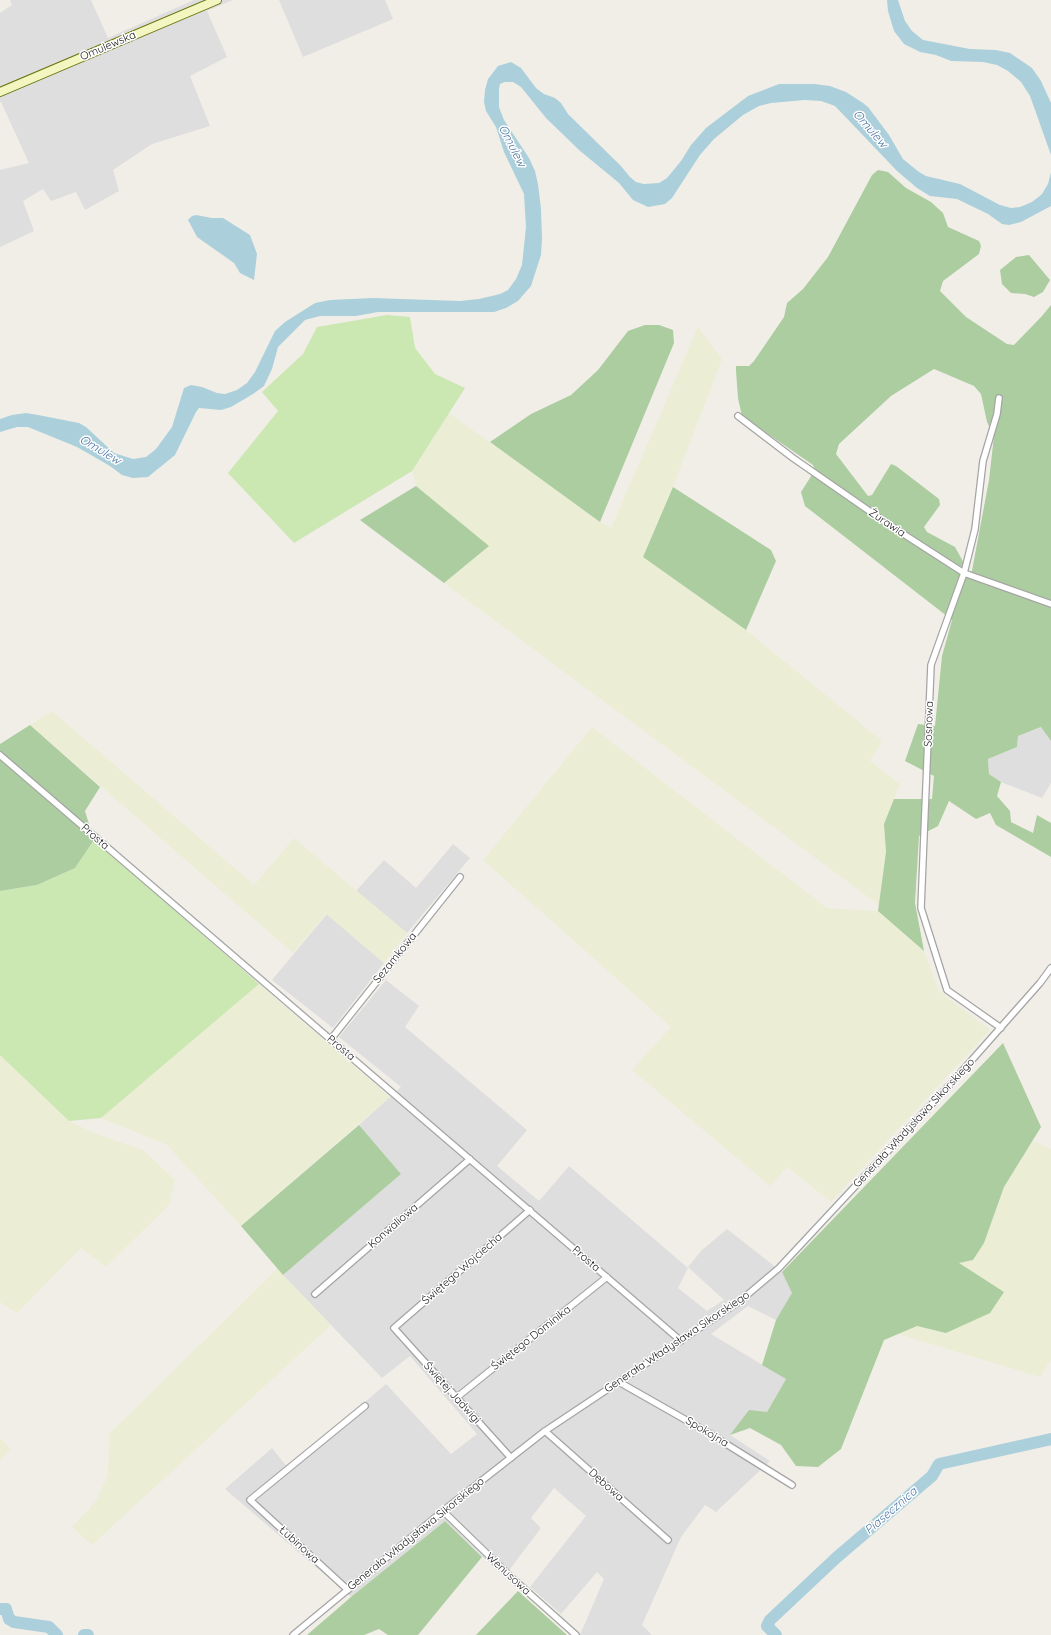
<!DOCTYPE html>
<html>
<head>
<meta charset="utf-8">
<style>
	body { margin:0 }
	canvas { display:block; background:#f1eee8 }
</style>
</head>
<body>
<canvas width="1051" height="1635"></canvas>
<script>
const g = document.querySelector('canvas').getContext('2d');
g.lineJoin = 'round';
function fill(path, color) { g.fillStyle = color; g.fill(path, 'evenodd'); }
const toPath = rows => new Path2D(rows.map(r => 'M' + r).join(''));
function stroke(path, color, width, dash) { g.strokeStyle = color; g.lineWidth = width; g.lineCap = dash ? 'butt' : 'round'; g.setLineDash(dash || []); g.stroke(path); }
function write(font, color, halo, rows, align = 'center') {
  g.font = font + ' Quicksand,sans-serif'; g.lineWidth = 3; g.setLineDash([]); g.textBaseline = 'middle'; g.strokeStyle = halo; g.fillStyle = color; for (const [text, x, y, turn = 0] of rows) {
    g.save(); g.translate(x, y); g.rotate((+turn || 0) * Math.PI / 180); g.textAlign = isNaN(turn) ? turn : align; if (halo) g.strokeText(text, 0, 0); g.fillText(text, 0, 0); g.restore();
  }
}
fill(toPath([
	[10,0,91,0,108,38,194,0,233,0,207,11,227,57,190,76,210,126,152,144,113,170,119,191,85,210,76,192,51,201,43,189,23,201,34,231,0,247,0,170,29,163,1,102,0,102,0,13,12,5],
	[279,0,385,0,393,19,303,57],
	[1042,727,1051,741,1051,783,1042,798,1001,782,989,774,988,759,1017,747,1018,736],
	[453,844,470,858,407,933,356,891,384,860,416,888],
	[327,914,384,963,333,1028,272,980],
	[386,980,419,1006,405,1027,527,1130,497,1166,539,1201,569,1166,688,1268,678,1288,707,1311,724,1300,688,1267,702,1250,727,1229,782,1272,793,1293,776,1320,748,1306,711,1334,786,1379,767,1412,730,1435,770,1461,716,1512,705,1505,681,1537,642,1625,652,1635,580,1635,604,1579,597,1572,561,1614,530,1587,586,1516,554,1488,531,1518,541,1528,504,1577,445,1521,351,1597,225,1489,272,1448,288,1468,386,1384,451,1454,477,1434,410,1356,382,1378,283,1275,401,1174,359,1125,401,1087,339,1037]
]), '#dfdede');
fill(toPath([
	[698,327,722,359,673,487,643,557,746,630,882,741,870,761,900,784,884,824,886,852,879,905,444,583,489,546,416,486,412,471,449,413,600,522,611,528],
	[52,711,254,885,294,838,407,933,384,963,326,914,293,953,30,725],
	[592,727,827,908,878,911,924,951,939,991,990,1030,831,1202,787,1167,770,1186,632,1070,671,1027,483,860],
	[259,984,390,1097,241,1226,167,1145,101,1118],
	[0,1055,69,1121,99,1135,143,1150,175,1180,169,1205,106,1267,81,1248,17,1313,0,1302],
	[1033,1141,1051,1149,1051,1360,1040,1377,898,1334,917,1326,946,1333,959,1263,973,1260,984,1243,1004,1187],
	[277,1269,331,1325,92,1545,72,1527,96,1501,108,1475,109,1434],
	[0,1438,11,1449,0,1460]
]), '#ebeed5');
fill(toPath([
	[387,315,410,317,415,348,435,374,465,388,412,471,294,543,228,473,278,411,262,392,303,354,317,327],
	[94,840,259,984,101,1118,69,1121,0,1055,0,891,37,885,75,868]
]), '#cbe7b2');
fill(toPath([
	[878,170,888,172,906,188,931,202,943,213,948,227,979,241,981,246,979,254,943,281,940,291,966,317,1007,344,1014,345,1042,316,1051,305,1051,741,1041,727,1018,736,1017,747,988,759,989,774,1001,782,997,796,1010,811,1011,822,1033,833,1037,815,1051,823,1051,857,996,825,990,813,976,819,949,801,938,826,919,836,915,903,924,951,878,911,886,852,884,824,894,799,932,799,934,776,905,761,918,724,935,726,942,656,952,620,805,506,801,492,815,470,813,465,742,416,738,398,736,371,736,366,749,366,754,361,784,317,787,303,803,289,828,257,872,175],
	[934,369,974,386,981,394,987,422,994,436,989,480,971,576,955,547,927,532,924,527,940,505,939,499,896,466,891,464,872,495,868,496,836,454,839,444,891,396],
	[1029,255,1050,280,1043,292,1034,297,1025,294,1011,293,1002,284,1000,270,1016,257],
	[645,325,659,325,673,330,674,343,600,522,490,442,531,414,571,395,598,370,628,331],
	[416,486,489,546,444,583,360,520],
	[673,487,771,550,776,561,746,630,643,557],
	[30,725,100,787,85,811,94,840,75,868,37,885,0,891,0,744],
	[1003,1043,1041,1127,1004,1187,984,1243,973,1260,959,1263,1004,1292,990,1313,946,1333,917,1326,884,1340,841,1449,818,1467,796,1466,781,1445,750,1428,730,1435,749,1410,767,1412,786,1379,762,1365,776,1320,792,1293,782,1272],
	[359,1125,401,1174,283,1275,241,1226],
	[445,1521,482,1557,418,1635,388,1635,379,1629,364,1635,307,1635,351,1597],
	[518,1591,567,1635,476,1635]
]), '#accda0');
fill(toPath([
	[887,0,898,0,905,21,912,31,923,40,970,49,996,50,1010,53,1032,68,1041,81,1051,103,1051,155,1035,110,1030,96,1021,82,1008,71,997,65,983,62,951,61,936,55,920,52,904,44,894,31,888,11],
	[511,62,521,68,536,88,544,94,555,98,561,103,568,114,621,166,630,177,636,182,644,184,659,183,667,178,681,161,691,145,706,128,748,96,779,84,815,84,830,86,846,92,863,103,868,107,889,135,903,159,919,172,926,176,960,184,1000,205,1011,208,1020,207,1032,202,1042,194,1048,184,1051,172,1051,206,1021,222,1009,225,1002,224,988,214,957,199,930,196,917,188,897,171,835,106,821,101,805,100,771,103,759,106,743,115,714,139,700,155,672,198,665,204,648,207,633,200,619,183,579,150,546,118,521,87,513,82,505,82,500,84,499,89,499,107,504,120,529,158,535,171,538,184,541,209,542,239,541,255,531,286,518,301,506,308,494,312,378,312,356,316,320,316,305,320,278,347,272,369,264,386,253,394,231,407,221,410,199,408,196,412,175,455,148,477,133,478,122,475,110,466,77,447,28,427,17,427,0,432,0,419,12,415,26,413,38,415,79,423,86,427,114,453,133,459,146,457,156,449,172,427,184,388,191,385,202,387,217,393,225,394,237,390,247,383,255,372,275,331,285,322,315,303,330,300,373,298,460,301,479,299,500,294,508,290,516,279,522,265,526,227,524,194,504,152,496,127,486,111,484,102,485,90,488,79,498,66],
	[196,215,212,218,223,218,250,235,257,254,254,280,240,273,234,263,197,237,188,220,192,216]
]), '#acd0db');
stroke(toPath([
	[0,1609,6,1609,9,1619,14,1622,49,1627,57,1635],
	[84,1635,88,1635],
	[776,1635,767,1626,770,1620,836,1558,932,1476,939,1464,1051,1439]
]), '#acd0db', 12);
const street = toPath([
	[999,398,997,414,983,461,975,529,964,573,931,665,921,908,947,990,1001,1028],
	[738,416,793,458,888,524,964,573,1051,604],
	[0,755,681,1341],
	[331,1039,460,877],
	[315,1294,470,1159],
	[619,1382,707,1432,792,1485],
	[456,1398,607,1277],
	[545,1431,668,1540],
	[511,1458,394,1328,530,1210],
	[443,1511,511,1577,576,1635],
	[348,1590,250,1500,365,1406],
	[293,1635,443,1511,545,1431,740,1301,779,1268,956,1078,1040,983,1051,968]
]);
const secondary = toPath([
	[0,92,217,0]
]);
stroke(street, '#a5a5a5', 8);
stroke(secondary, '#67740c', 10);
stroke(street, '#fff', 5.5);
stroke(secondary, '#f3f6c1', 8);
write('11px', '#212121', '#fff', [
	["Omulewska",108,46,-23],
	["Żurawia",887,523,34],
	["Sosnowa",929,724,-88],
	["Prosta",95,837,41],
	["Sezamkowa",395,958,-51],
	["Prosta",341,1048,40],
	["Generała Władysława Sikorskiego",914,1123,-47],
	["Konwaliowa",393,1226,-41],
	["Prosta",586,1259,41],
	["Świętego Wojciecha",462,1269,-41],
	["Świętego Dominika",531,1338,-38],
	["Generała Władysława Sikorskiego",677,1342,-34],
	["Świętej Jadwigi",452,1393,48],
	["Spokojna",707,1432,31],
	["Dębowa",606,1485,42],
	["Generała Władysława Sikorskiego",416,1534,-39],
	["Łubinowa",299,1545,42],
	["Wenusowa",508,1574,43]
]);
write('italic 12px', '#4f78a4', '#fff', [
	["Omulew",870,129,49],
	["Omulew",512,146,63],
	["Omulew",100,450,31],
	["Piasecznica",891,1511,-41]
]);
</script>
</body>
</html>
